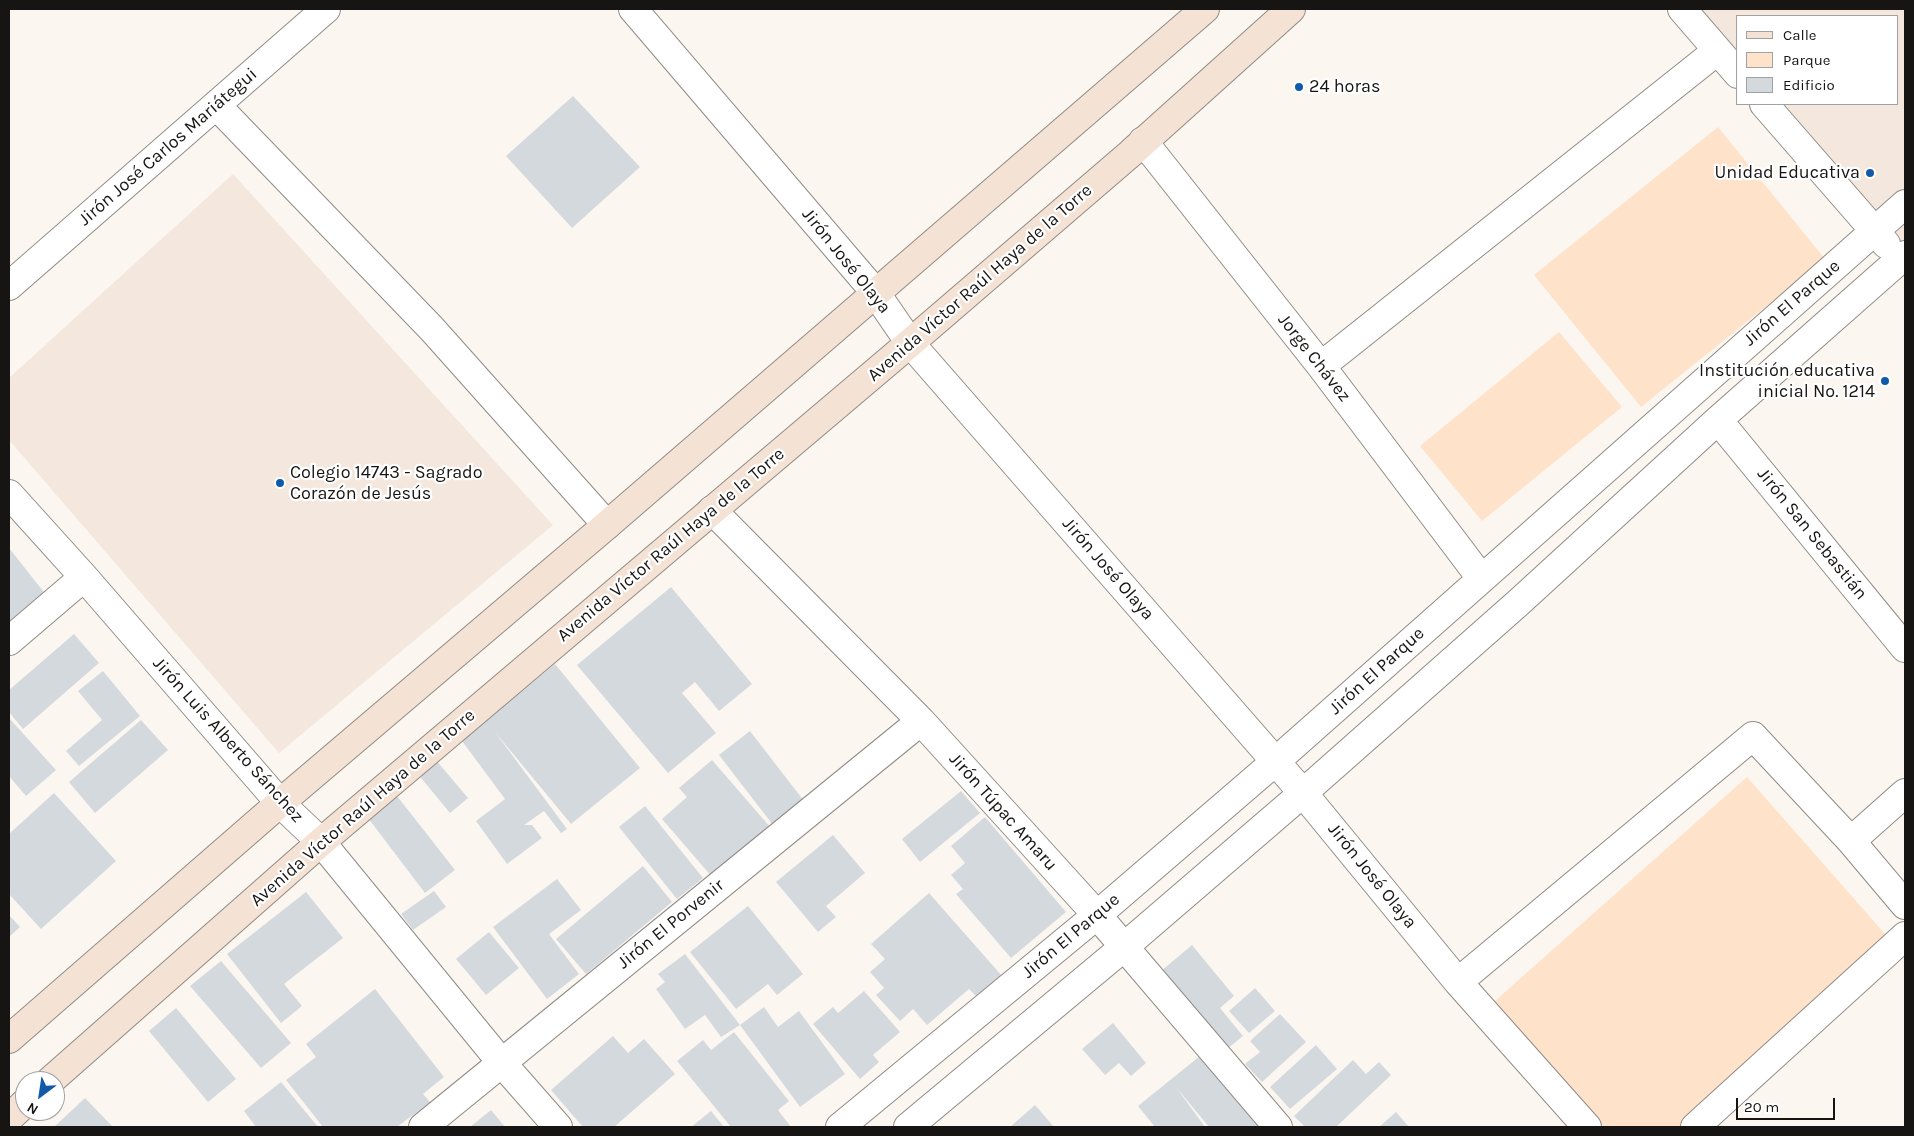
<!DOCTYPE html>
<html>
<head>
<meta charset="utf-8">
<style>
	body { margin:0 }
	#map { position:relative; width:1914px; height:1136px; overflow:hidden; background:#fcf6f1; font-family:Karla,sans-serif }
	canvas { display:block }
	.frame { position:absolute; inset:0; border:10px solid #171513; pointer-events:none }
	.legend { position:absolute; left:1736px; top:15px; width:162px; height:90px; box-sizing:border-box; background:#fff; border:1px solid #a2a1a1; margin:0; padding:6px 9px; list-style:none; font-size:15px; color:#171513 }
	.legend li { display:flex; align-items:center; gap:10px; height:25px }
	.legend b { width:25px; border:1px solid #a2a1a1 }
	.north { position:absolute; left:15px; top:1071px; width:50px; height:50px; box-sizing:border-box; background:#fff; border:1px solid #a2a1a1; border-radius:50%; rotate:211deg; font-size:14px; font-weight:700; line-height:20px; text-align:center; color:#171513 }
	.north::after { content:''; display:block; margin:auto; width:18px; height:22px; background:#1159a9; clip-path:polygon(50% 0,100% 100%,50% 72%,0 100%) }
	.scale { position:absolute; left:1736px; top:1098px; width:99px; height:22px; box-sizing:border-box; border:2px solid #171513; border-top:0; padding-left:6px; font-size:15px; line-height:18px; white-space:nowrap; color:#171513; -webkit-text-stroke:4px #fff; paint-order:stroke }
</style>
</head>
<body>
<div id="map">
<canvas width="1914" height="1136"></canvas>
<div class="frame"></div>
<ul class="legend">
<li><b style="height:6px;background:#f4e3d4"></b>Calle</li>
<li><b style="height:14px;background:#fee2ca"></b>Parque</li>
<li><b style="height:14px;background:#d4d9de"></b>Edificio</li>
</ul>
<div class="north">N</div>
<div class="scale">20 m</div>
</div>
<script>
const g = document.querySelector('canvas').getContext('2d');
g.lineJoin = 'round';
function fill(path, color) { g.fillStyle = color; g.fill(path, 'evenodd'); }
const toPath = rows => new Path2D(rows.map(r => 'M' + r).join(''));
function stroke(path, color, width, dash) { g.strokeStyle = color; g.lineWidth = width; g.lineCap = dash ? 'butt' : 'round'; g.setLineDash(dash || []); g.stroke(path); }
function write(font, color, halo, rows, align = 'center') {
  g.font = font + ' Karla,sans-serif'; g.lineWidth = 4.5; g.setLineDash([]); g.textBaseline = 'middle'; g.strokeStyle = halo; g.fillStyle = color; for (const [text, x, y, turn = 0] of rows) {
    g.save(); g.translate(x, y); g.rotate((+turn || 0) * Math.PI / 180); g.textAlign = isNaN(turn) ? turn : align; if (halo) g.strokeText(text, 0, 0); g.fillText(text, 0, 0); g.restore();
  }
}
fill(toPath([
	[1691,9,1905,9,1905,242,1900,247,1774,104,1898,104,1898,16,1738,16,1738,62],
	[233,174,553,525,279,753,9,440,9,378]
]), '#f4e7dd');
fill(toPath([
	[1718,127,1825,259,1641,407,1534,275],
	[1559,332,1622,407,1482,521,1420,446],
	[1747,777,1885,934,1884,948,1681,1127,1593,1127,1487,1008]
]), '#fee2ca');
fill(toPath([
	[573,96,640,167,572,228,506,156],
	[9,548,47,596,9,627],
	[671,587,752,684,719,711,695,682,682,693,716,733,668,773,577,665],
	[74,634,99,663,23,729,9,712,9,690],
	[555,664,640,768,571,824,495,732,567,829,561,833,544,811,524,825,532,825,542,838,507,864,476,821,505,799,462,741],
	[103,671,140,716,79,766,66,751,102,720,78,691],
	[9,718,56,770,26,796,9,776],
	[141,720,168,750,95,813,69,782],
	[750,731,804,801,773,825,719,755],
	[435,759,468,798,450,813,417,773],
	[712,760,771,828,713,878,662,819,687,797,679,788],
	[961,791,980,813,920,862,902,839],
	[54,793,116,861,41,929,9,894,9,834],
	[397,796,455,870,425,893,368,818],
	[645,806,703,878,677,899,619,827],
	[985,817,1066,912,1011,958,956,894,963,889,951,875,965,863,951,846],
	[833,835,865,873,826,906,836,917,818,932,776,882],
	[643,866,672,902,586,974,556,939],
	[557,879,581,910,549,934,579,974,547,999,493,927],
	[434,891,446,907,413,930,401,914],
	[306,892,343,938,284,984,302,1006,281,1023,227,954],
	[929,893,1002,976,978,998,969,989,927,1025,913,1009,900,1021,876,995,884,988,870,972,885,959,871,944],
	[748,906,803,974,777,995,768,984,736,1009,690,952],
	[9,915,20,927,9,937],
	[489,932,519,968,486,995,456,959],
	[1192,945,1234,996,1220,1008,1243,1036,1227,1049,1161,971],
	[685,954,740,1025,721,1037,705,1015,685,1029,656,989,665,982,658,974],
	[221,961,291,1043,261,1068,190,986],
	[1255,988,1275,1011,1249,1033,1229,1011],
	[375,989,444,1077,423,1094,430,1102,397,1127,323,1127,286,1080,316,1057,306,1044],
	[864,991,900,1032,873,1055,879,1062,860,1079,813,1024,833,1007,838,1013],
	[764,1007,778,1027,799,1011,845,1074,800,1107,740,1025],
	[176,1008,236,1079,208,1102,149,1031],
	[1280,1014,1306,1042,1262,1082,1245,1064,1260,1052,1250,1041],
	[1113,1023,1146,1063,1131,1076,1119,1063,1105,1075,1082,1049],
	[734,1032,789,1101,778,1110,791,1127,731,1127,677,1061,703,1040,711,1050],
	[613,1036,628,1053,644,1039,675,1074,614,1127,583,1127,551,1090],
	[1316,1045,1337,1069,1290,1109,1270,1087],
	[1200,1056,1259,1127,1209,1127,1176,1087,1205,1127,1155,1127,1138,1106],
	[1353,1060,1366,1074,1379,1062,1391,1075,1336,1127,1305,1127,1294,1116],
	[281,1082,318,1127,256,1127,244,1111],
	[85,1098,113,1127,54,1127],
	[1035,1105,1054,1127,1010,1127],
	[491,1110,505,1127,470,1127],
	[711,1111,724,1127,691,1127],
	[1396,1112,1409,1127,1379,1127]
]), '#d4d9de');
const street = toPath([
	[633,9,875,292,910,343,1303,793,1458,982,1587,1127],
	[1682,9,1738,74],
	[1764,104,1886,244],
	[216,105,432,329,607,525],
	[1143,141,1321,366,1481,578],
	[9,286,326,9],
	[1321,366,1717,51],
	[1718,420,1905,648],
	[9,494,84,577,280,803,321,842,501,1062,558,1127],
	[712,510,921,721,1097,915,1278,1127],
	[9,641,84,577],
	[1851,841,1905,793],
	[1458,982,1753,736,1851,841,1905,905],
	[423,1127,921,721],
	[840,1127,1097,915,1276,761,1905,204],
	[908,1127,1124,947,1303,793,1518,603,1718,420,1905,255],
	[1695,1127,1905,936]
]);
const secondary = toPath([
	[9,1039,280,803,607,525,1205,9],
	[50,1081,321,842,910,343,1131,153,1291,9],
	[9,1118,25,1103]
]);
stroke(street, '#908b86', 30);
stroke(secondary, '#908b86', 30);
stroke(street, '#fff', 28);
stroke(secondary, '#f4e3d4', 28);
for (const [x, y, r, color] of [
	[1299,87,5,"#1159a9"],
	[1870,173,5,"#1159a9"],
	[1885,381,5,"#1159a9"],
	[280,483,5,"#1159a9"]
]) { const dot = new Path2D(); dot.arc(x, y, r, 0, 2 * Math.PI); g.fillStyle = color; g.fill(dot); stroke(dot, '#fff', 2); }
write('18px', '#171513', '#fff', [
	["24 horas",1309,87],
	["Unidad Educativa",1860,173,"right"],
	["Institución educativa",1875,371,"right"],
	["inicial No. 1214",1875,392,"right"],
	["Colegio 14743 - Sagrado",290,473],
	["Corazón de Jesús",290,494]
], 'left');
write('18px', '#171513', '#fff', [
	["Jirón José Carlos Mariátegui",168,147,-41],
	["Jirón José Olaya",846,261,51],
	["Avenida Víctor Raúl Haya de la Torre",980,283,-41],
	["Jirón El Parque",1792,303,-41],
	["Jorge Chávez",1314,358,52],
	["Jirón San Sebastián",1812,534,51],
	["Avenida Víctor Raúl Haya de la Torre",671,545,-40],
	["Jirón José Olaya",1108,569,49],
	["Jirón El Parque",1377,671,-42],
	["Jirón Luis Alberto Sánchez",228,740,48],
	["Avenida Víctor Raúl Haya de la Torre",363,808,-41],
	["Jirón Túpac Amaru",1003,812,48],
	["Jirón José Olaya",1372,876,51],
	["Jirón El Porvenir",671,924,-39],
	["Jirón El Parque",1071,936,-40]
]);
</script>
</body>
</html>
